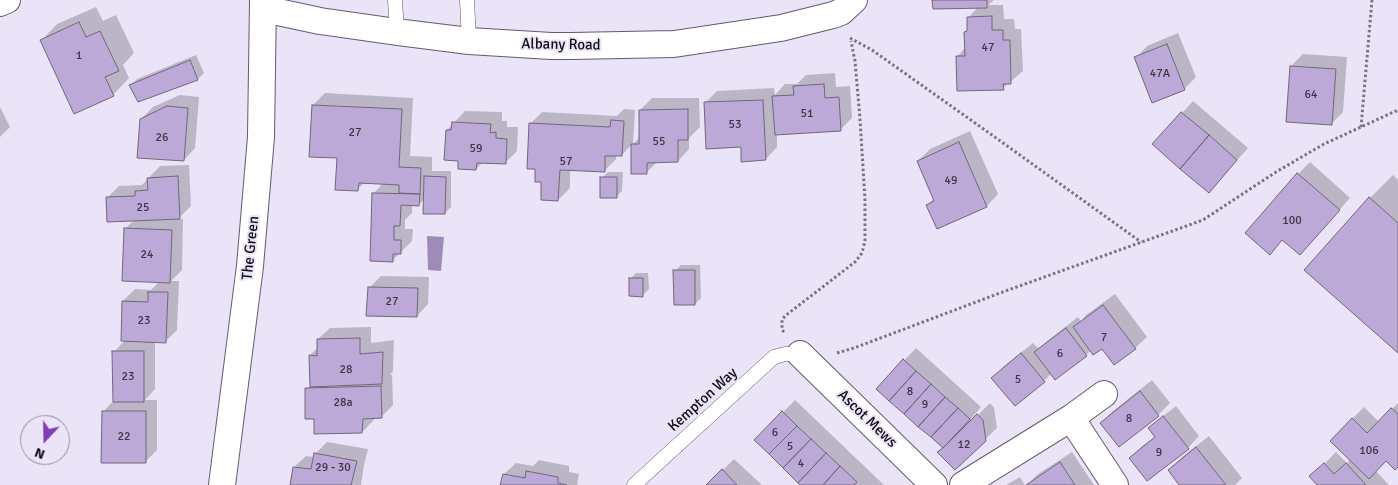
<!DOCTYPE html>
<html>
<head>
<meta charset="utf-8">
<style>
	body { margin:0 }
	#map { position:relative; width:1398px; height:485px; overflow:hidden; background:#ebe3f7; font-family:Signika,sans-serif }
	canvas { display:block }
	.north { position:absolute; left:20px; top:415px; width:50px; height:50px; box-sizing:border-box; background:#ebe3f7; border:1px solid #938d9c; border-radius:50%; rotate:201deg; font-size:14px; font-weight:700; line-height:20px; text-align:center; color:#100d14 }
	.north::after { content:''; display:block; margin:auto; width:18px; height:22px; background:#7c3fb4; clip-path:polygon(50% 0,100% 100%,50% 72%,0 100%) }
</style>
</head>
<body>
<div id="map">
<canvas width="1398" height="485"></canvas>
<div class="north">N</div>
</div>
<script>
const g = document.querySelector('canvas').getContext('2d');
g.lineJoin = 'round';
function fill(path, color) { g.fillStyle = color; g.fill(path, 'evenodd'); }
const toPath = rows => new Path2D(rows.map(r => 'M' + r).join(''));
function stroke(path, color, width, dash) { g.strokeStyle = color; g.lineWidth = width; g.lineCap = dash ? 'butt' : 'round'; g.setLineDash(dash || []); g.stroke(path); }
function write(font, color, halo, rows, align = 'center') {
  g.font = font + ' Signika,sans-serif'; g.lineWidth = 4; g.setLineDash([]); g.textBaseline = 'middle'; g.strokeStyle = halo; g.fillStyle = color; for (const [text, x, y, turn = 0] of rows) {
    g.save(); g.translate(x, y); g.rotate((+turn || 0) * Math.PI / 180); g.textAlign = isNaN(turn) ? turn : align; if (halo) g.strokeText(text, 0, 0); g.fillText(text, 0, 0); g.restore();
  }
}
fill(toPath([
	[427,236,444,237,441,271,428,270]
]), '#9e8bb7');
fill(toPath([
	[934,0,994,0,988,5,1003,5,1004,19,1014,19,1015,29,1021,29,1023,71,1003,88,957,57,966,47,966,32,968,30,968,18,978,7],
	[96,7,103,21,116,15,134,53,123,65,129,78,113,95,41,41,57,24],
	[1178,33,1196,77,1184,89,1136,58,1147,46],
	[1303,54,1347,57,1343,112,1331,124,1291,66],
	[196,55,204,73,198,79,139,101,131,85,137,79],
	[835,73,836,87,850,86,852,118,841,129,777,134,777,147,766,159,742,146,705,103,717,91,774,88,775,95,785,84,797,84,806,75],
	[325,93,413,98,410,156,432,157,432,171,451,171,451,207,445,213,425,199,419,204,412,204,412,213,405,220,405,229,413,229,412,241,392,261,374,193,383,183,365,182,357,190,338,157,313,105],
	[180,95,199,97,195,148,184,160,141,119,153,107],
	[652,98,699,98,700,127,689,138,689,149,678,161,658,161,646,173,632,144,622,155,616,155,616,159,604,171,570,169,570,188,558,200,543,181,537,168,530,124,542,112,617,116,624,109,635,110,633,144,640,137,640,110],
	[1193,101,1248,148,1209,192,1154,144],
	[0,107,10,127,0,137],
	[465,111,502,112,502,121,507,121,507,127,518,127,517,151,505,163,483,162,476,169,460,160,447,130],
	[970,131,998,194,987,206,928,205,934,198,918,161,930,149],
	[1310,162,1350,198,1300,254,1283,239,1270,253,1298,174],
	[189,165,191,206,178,219,183,219,182,270,171,281,179,281,177,330,166,341,155,341,155,389,145,400,157,400,157,450,145,462,103,412,114,400,114,352,125,340,123,301,135,289,151,290,160,281,125,229,134,220,107,198,119,186,142,185,160,166],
	[608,172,623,172,622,191,616,197,602,178],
	[1393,175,1398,180,1398,352,1306,270,1370,198],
	[681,265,700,265,701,298,695,304,675,271],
	[636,273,648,273,649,289,643,295,630,279],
	[381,276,429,277,428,304,417,316,369,288],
	[1115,294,1147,337,1135,348,1102,347,1091,350,1086,355,1052,373,1044,381,993,378,1004,366,1033,343,1039,349,1047,341,1078,317,1081,321,1086,315],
	[371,327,371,343,394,340,393,371,390,375,392,375,393,405,381,417,374,417,374,420,362,432,316,418,307,389,311,385,310,355,319,347,318,339,330,328],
	[916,348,981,407,971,419,973,420,990,403,994,408,997,428,955,468,939,452,943,447,877,389],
	[1152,380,1170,403,1158,415,1119,445,1101,423,1113,411],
	[795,400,884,485,802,485,756,440],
	[1398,403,1398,465,1386,460,1376,471,1389,485,1319,485,1323,465,1336,452,1347,463,1351,459,1331,440,1364,407,1379,422],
	[1176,406,1199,436,1188,448,1131,458,1142,446,1156,436,1150,428,1162,417],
	[1209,436,1242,478,1235,485,1181,485,1169,470,1181,458],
	[327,442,368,449,364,465,361,485,291,485,294,467,306,456,314,457,315,454],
	[1072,452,1094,485,1027,485,1038,474],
	[734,459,762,485,708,485],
	[539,460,569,466,569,472,579,474,577,485,502,485,504,474,516,463,533,466],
	[1020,477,1025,485,1006,485]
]), '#0003');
const building = toPath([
	[932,0,987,0,987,8,933,9,932,0],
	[992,16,992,30,1003,30,1003,40,1010,40,1011,84,1003,84,1004,90,957,91,956,56,965,56,964,32,967,31,967,17,992,16],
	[79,22,86,37,100,31,119,71,105,77,114,96,74,114,40,40,79,22],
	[1167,44,1185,90,1152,103,1134,57,1167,44],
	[190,60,198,80,138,102,129,85,190,60],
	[1290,66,1336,69,1332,125,1286,122,1290,66],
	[824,84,825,98,839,97,841,131,775,135,772,96,794,95,793,86,824,84],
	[763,100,766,160,741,162,741,147,706,149,704,102,763,100],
	[312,105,402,109,399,167,421,168,420,194,399,193,399,185,359,183,358,191,335,190,337,158,309,157,312,105],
	[167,106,188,108,184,161,137,158,140,119,167,106],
	[688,109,688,140,678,140,678,162,647,163,647,174,631,174,631,144,639,144,639,110,688,109],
	[1181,112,1209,135,1180,169,1152,144,1181,112],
	[611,120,624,121,622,156,605,156,605,172,560,170,558,201,541,200,541,182,535,182,535,169,527,169,529,123,610,127,611,120],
	[452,122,491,124,490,133,496,132,496,138,507,139,506,164,477,163,476,170,458,169,458,161,444,160,446,130,451,130,452,122],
	[1209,135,1237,160,1209,193,1180,169,1209,135],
	[959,142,987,207,937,229,926,205,934,201,917,161,959,142],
	[1297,173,1340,210,1300,255,1282,240,1270,255,1245,233,1297,173],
	[178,176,180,219,107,222,106,197,135,196,135,191,148,190,147,178,178,176],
	[424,176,446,177,445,214,423,214,424,176],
	[600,177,617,177,617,198,600,198,600,177],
	[372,193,420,194,419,206,401,205,400,226,394,226,394,240,401,240,401,254,393,254,393,262,370,261,372,193],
	[1369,197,1398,223,1398,353,1304,270,1369,197],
	[124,228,172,230,170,283,122,281,124,228],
	[673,270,695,270,695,305,674,305,673,270],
	[629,278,643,278,643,297,629,296,629,278],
	[368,287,418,288,417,317,366,316,368,287],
	[148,292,168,292,166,343,121,341,122,301,148,302,148,292],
	[1103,305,1136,349,1114,365,1102,349,1093,355,1073,327,1103,305],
	[1066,328,1087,356,1055,380,1034,352,1066,328],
	[360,338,360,354,383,352,382,384,310,387,309,355,317,356,317,339,360,338],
	[112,351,144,351,144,402,113,402,112,351],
	[1021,353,1045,382,1015,406,991,378,1021,353],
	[903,359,916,371,889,401,876,389,903,359],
	[916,371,931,384,904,414,889,401,916,371],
	[931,384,945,397,918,427,904,414,931,384],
	[381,386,382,418,363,419,362,433,314,434,314,419,305,419,305,388,381,386],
	[1140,391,1159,416,1119,447,1100,423,1140,391],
	[945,397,958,408,931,437,918,427,945,397],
	[958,408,970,419,943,448,931,437,958,408],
	[1391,408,1398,414,1398,467,1395,470,1386,461,1369,479,1330,441,1352,418,1367,433,1391,408],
	[102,411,146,411,146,463,101,463,102,411],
	[782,411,797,426,769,454,754,440,782,411],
	[977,414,983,420,986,441,955,470,937,452,943,448,977,414],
	[1163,416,1189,449,1147,481,1129,458,1155,437,1148,428,1163,416],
	[797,426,811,439,783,468,769,454,797,426],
	[811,439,826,453,798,483,783,468,811,439],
	[1196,447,1226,485,1179,485,1168,470,1196,447],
	[314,453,357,461,351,485,290,485,293,467,311,469,314,453],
	[826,453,840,466,823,485,800,485,798,483,826,453],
	[1060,462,1075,485,1026,485,1060,462],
	[1324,463,1334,474,1346,463,1366,485,1317,485,1309,476,1324,463],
	[840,466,857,482,854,485,823,485,840,466],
	[722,469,737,485,706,485,722,469],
	[526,471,558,477,558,483,567,485,500,485,503,474,525,478,526,471]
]);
fill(building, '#bda9d7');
stroke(building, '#6f6779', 1);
const service = toPath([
	[395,0,397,32],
	[467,0,469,41],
	[634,485,774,357,785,354,800,354]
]);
const minor = toPath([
	[0,3,7,0],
	[264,9,320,21,397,32,469,41,551,46,571,46,674,44,781,28,833,15,841,12,854,0],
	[800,354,934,485],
	[1071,418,1115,485],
	[222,485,250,266,261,137,263,0],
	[963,485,1071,418,1104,394]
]);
stroke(service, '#625b6c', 15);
stroke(minor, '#625b6c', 28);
stroke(toPath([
	[850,38,872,50,992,135,1141,242],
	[1361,127,1372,0],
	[784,332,782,330,782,320,785,316,855,262,862,253,865,241,865,200,860,119,855,61,851,41],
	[837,353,854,348,1000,293,1203,220,1276,172,1324,144,1398,110]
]), '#787380', 3, [2.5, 2.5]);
stroke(service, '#fff', 14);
stroke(minor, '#fff', 26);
write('12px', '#3b3445', null, [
	["47",988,48],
	["1",79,56],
	["47A",1160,74],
	["64",1311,95],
	["51",807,114],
	["53",735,125],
	["27",355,133],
	["26",162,138],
	["55",659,142],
	["59",476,149],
	["57",566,162],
	["49",951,181],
	["25",143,208],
	["100",1292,221],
	["24",147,255],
	["27",392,302],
	["23",144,321],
	["7",1104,338],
	["6",1060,354],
	["28",346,370],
	["23",128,377],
	["5",1018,380],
	["8",910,392],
	["28a",343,403],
	["9",925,405],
	["8",1129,419],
	["6",775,433],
	["22",124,437],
	["12",964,445],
	["5",790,447],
	["106",1369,451],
	["9",1159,453],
	["4",801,464],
	["29 - 30",333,468]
]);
write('15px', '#100d14', '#ebe3f7', [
	["Albany Road",561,45,1],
	["The Green",251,248,-84],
	["Kempton Way",703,400,-42],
	["Ascot Mews",867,419,44]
]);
</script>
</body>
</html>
